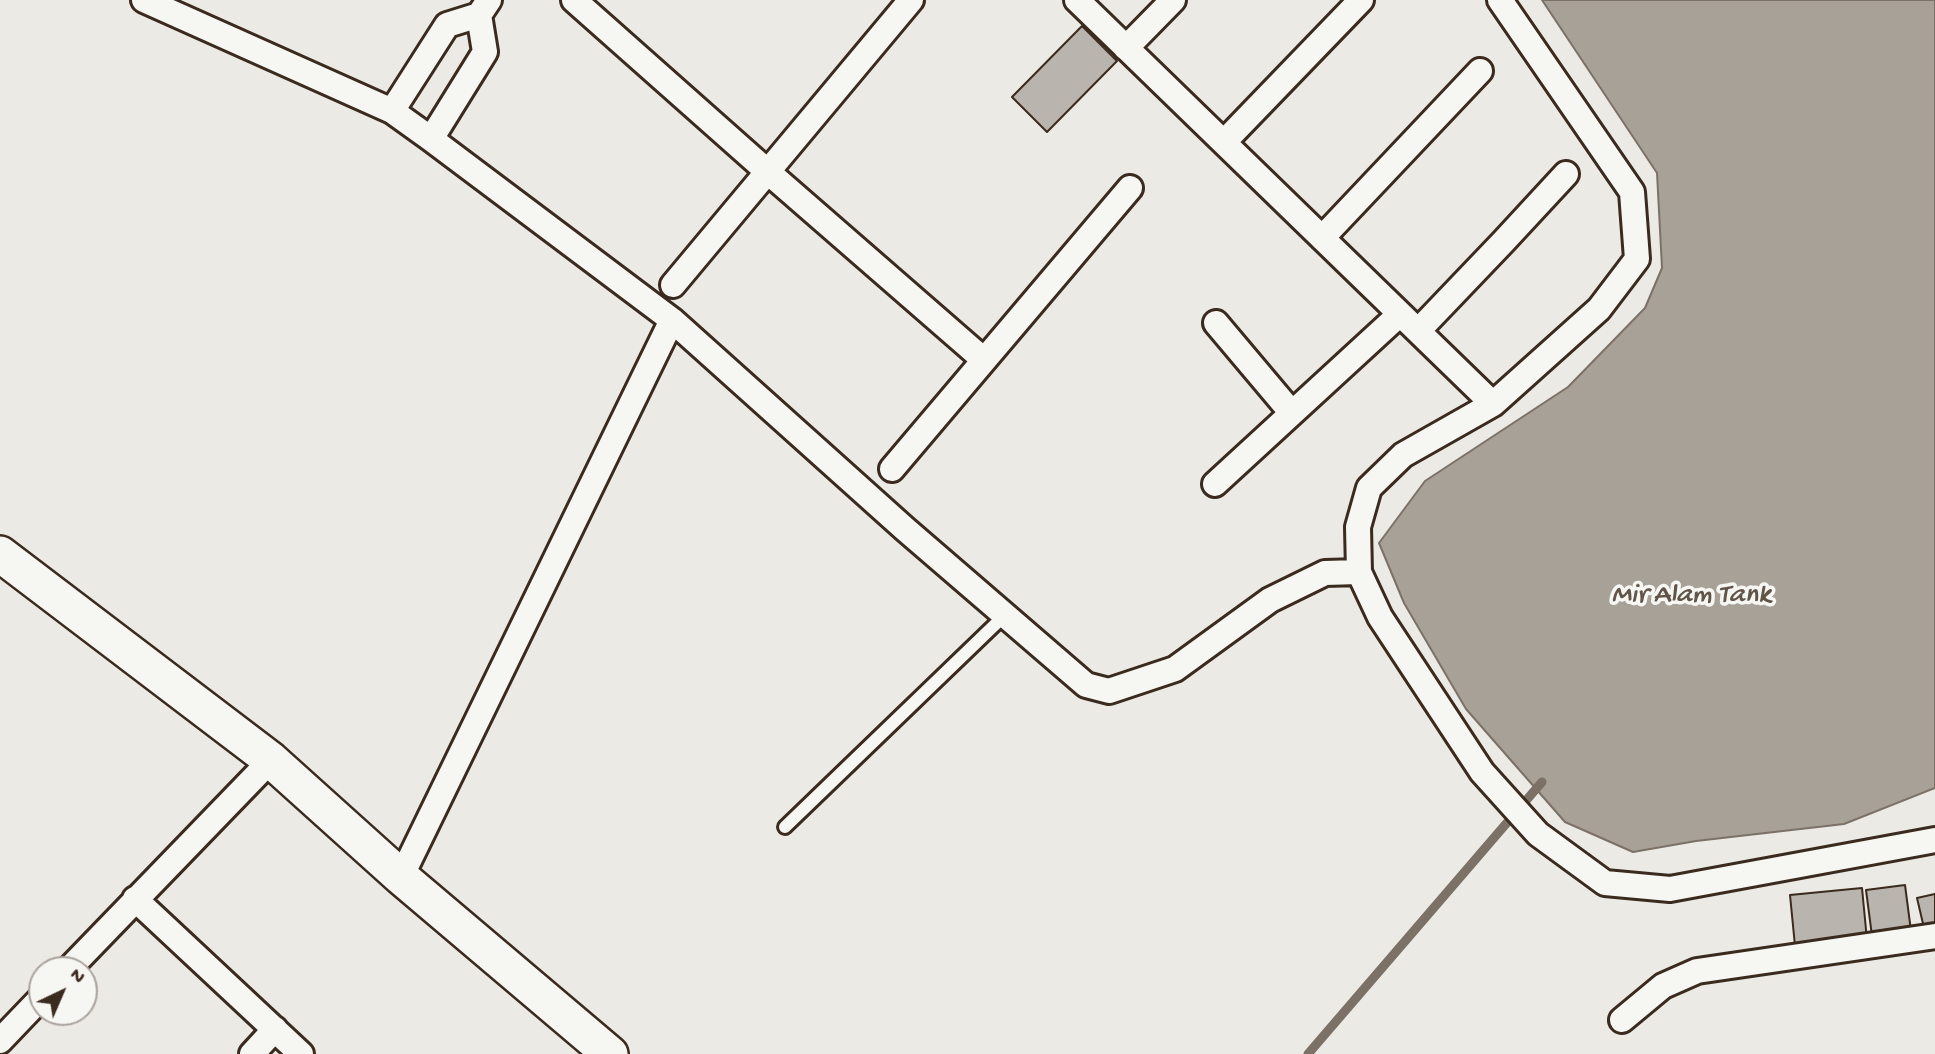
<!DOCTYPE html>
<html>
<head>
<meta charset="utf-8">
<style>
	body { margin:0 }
	#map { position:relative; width:1935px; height:1054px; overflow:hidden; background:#ebeae5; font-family:"Gochi Hand",sans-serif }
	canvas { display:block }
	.north { position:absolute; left:28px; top:956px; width:70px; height:70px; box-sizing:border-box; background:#f6f6f2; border:2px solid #aba49d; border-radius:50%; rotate:44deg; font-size:19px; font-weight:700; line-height:28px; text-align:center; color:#3b2a1e }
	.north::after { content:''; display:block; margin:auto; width:24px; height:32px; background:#3b2a1e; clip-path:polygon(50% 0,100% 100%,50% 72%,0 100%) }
</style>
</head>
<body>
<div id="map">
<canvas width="1935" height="1054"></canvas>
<div class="north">N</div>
</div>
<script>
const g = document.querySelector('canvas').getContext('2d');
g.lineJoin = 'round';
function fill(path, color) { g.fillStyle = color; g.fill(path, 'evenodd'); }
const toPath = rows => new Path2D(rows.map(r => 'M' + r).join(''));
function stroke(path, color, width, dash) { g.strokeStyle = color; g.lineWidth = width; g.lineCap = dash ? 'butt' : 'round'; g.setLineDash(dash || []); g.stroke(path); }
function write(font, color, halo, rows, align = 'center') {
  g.font = font + ' "Gochi Hand",sans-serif'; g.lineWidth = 7; g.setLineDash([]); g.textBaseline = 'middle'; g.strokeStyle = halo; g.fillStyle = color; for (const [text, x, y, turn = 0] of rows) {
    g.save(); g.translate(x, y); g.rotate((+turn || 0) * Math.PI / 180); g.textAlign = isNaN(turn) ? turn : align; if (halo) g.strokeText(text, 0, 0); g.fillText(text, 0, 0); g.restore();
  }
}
const water = toPath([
	[1542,0,1935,0,1935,788,1844,824,1696,841,1633,852,1565,822,1466,709,1404,603,1379,543,1425,481,1568,387,1645,308,1662,268,1657,173,1542,0]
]);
fill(water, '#a8a198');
stroke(water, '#7c7167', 2);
stroke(toPath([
	[1308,1054,1542,782]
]), '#7c7167', 9);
const building = toPath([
	[1082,26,1117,61,1047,132,1012,97,1082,26],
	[1905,885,1911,931,1872,936,1866,890,1905,885],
	[1862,888,1867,940,1795,946,1790,895,1862,888],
	[1935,894,1935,926,1924,928,1917,898,1935,894]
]);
fill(building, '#bab4ae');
stroke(building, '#3b2a1e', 2);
const lane = toPath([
	[785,827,1005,615]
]);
const street = toPath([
	[144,0,392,111,431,139,672,320,905,529,1086,685,1109,691,1175,669,1270,600,1325,573,1359,572],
	[574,0,768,172,984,360],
	[1077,0,1493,404],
	[1500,0,1632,192,1637,259,1599,309,1493,404,1403,455,1369,488,1358,527,1359,572,1380,617,1482,772,1538,834,1605,883,1670,889,1935,840],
	[1126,48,1173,0],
	[392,111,447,25,479,15,489,0],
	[431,139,485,52,479,15],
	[1224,142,1361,0],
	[1322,238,1480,71],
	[673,285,911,0],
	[1216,323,1291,412],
	[1418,331,1504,241,1566,174],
	[892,469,1130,188],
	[1215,484,1400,314],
	[401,877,672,320],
	[135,899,301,1054],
	[68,970,271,760],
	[1622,1020,1663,986,1697,971,1935,936],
	[0,1041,42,997],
	[252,1054,275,1029]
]);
const secondary = toPath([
	[0,554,271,760,401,877,610,1054]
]);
stroke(lane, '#3b2a1e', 18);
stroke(street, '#3b2a1e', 30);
stroke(secondary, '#3b2a1e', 40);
stroke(lane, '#f6f6f2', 12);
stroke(street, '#f6f6f2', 24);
stroke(secondary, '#f6f6f2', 35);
write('italic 28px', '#615449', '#f6f6f2', [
	["Mir Alam Tank",1691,597]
]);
</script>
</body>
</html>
